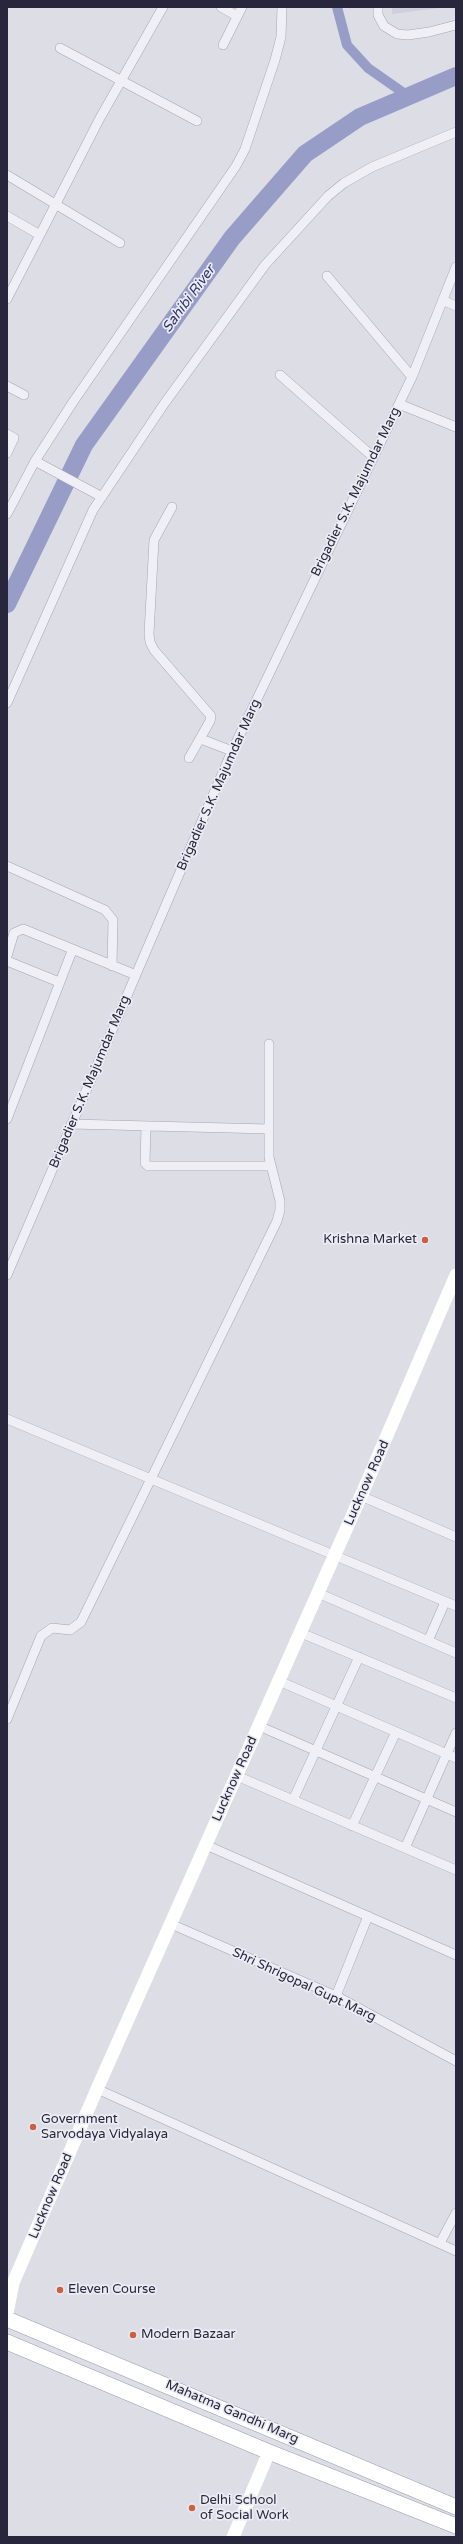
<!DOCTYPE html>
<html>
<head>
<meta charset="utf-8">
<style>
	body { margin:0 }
	#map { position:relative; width:463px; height:2544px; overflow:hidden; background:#dddde6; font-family:"Varela Round",sans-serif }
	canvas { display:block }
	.frame { position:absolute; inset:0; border:8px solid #27263d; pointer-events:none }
</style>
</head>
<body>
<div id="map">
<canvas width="463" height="2544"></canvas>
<div class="frame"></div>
</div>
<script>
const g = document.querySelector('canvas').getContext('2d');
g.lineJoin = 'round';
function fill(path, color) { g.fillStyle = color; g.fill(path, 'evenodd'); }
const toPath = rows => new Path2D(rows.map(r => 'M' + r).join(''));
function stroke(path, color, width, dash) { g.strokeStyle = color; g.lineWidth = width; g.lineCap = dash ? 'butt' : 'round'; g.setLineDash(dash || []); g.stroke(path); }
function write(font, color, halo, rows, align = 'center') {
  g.font = font + ' "Varela Round",sans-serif'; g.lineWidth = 3.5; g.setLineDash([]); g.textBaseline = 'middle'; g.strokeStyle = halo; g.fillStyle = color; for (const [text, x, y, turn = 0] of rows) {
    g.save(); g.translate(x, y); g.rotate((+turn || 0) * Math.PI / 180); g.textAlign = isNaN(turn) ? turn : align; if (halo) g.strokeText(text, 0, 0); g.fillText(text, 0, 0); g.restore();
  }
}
fill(toPath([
	[392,7,447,7,392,14]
]), '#cfcfdb');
stroke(toPath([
	[337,7,347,45,368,68,408,96]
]), '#979dc7', 10);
stroke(toPath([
	[7,604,84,445,232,238,305,154,360,117,456,76]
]), '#979dc7', 18);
const street = toPath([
	[221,7,237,16],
	[378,7,378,15,384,26,397,34,408,35,429,32,456,25],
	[223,45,242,7],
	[60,48,197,121],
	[7,175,120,243],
	[7,216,40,235],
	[327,276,412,377],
	[7,299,100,118,163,7],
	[444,301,456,306],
	[280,375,372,456],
	[7,386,24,395],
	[399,404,456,427],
	[7,434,14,438,7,453],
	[35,461,102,497],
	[172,507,154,540,149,634,150,642,154,650,211,716,210,721,189,758],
	[7,514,35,461,73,402,236,166,245,149,275,60,281,37,282,7],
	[7,703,93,510,164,404,265,265,328,196,344,183,372,167,456,132],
	[201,739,232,751],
	[7,866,105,910,113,920,112,966],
	[7,956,14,933,23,929,136,975],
	[7,961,59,982],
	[7,1119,72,951],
	[71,1124,269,1129],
	[146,1126,145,1163,148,1166,270,1166],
	[7,1275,232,751,412,377,456,267],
	[7,1419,456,1606],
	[361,1496,456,1537],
	[318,1593,456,1653],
	[301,1633,456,1698],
	[428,1641,445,1602],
	[279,1681,456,1758],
	[7,1719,41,1636,52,1628,70,1630,81,1622,277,1221,280,1210,280,1201,269,1157,269,1044],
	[259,1726,456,1812],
	[237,1776,456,1870],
	[293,1800,359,1657],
	[352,1826,396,1732],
	[206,1845,456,1955],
	[405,1848,456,1733],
	[171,1924,336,1996,456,2061],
	[336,1996,368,1916],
	[97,2089,456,2251],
	[440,2243,456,2213]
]);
const primary = toPath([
	[7,2319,456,2507],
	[7,2342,269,2452,456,2526]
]);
stroke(street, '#a6a6b3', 10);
stroke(primary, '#9c9db2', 16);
stroke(street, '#efeff5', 9);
stroke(toPath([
	[7,2313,13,2283,97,2089,361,1496,456,1275],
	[233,2537,269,2452]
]), '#fff', 13);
stroke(primary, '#fff', 15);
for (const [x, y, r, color] of [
	[425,1240,4,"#cc6041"],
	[33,2127,4,"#cc6041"],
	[60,2290,4,"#cc6041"],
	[133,2335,4,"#cc6041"],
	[192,2508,4,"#cc6041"]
]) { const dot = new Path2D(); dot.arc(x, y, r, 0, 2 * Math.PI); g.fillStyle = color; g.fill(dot); stroke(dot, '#ececf4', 1.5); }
write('13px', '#27263d', '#ececf4', [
	["Brigadier S.K. Majumdar Marg",356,492,-64],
	["Brigadier S.K. Majumdar Marg",219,785,-66],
	["Brigadier S.K. Majumdar Marg",90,1082,-67],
	["Lucknow Road",367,1483,-66],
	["Lucknow Road",235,1779,-66],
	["Shri Shrigopal Gupt Marg",304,1985,25],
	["Lucknow Road",51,2196,-67],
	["Mahatma Gandhi Marg",232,2412,23]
]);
write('13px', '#27263d', '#ececf4', [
	["Krishna Market",417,1240,"right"],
	["Government",41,2120],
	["Sarvodaya Vidyalaya",41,2135],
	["Eleven Course",68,2290],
	["Modern Bazaar",141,2335],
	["Delhi School",200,2501],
	["of Social Work",200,2516]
], 'left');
write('italic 14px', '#313670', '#ececf4', [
	["Sahibi River",189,299,-54]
]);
</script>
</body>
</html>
